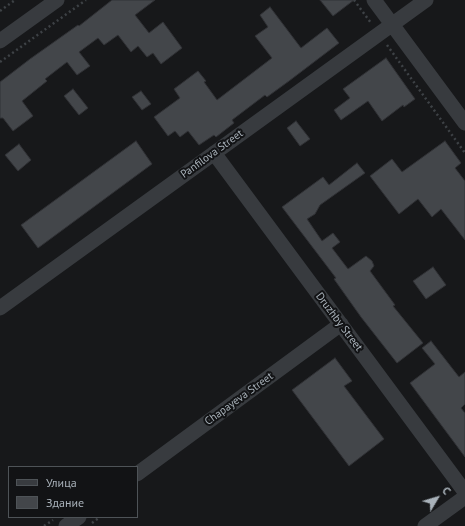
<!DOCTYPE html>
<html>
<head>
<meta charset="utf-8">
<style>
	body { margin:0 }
	#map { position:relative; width:465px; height:526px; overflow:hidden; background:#17181a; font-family:"PT Sans",sans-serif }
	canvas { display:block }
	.legend { position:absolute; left:8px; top:466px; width:130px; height:52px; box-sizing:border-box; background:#121315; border:1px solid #4e5357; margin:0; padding:5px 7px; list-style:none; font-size:12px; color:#a9b2ba }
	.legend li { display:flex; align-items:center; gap:8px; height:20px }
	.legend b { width:20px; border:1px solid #4e5357 }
	.north { position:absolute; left:417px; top:478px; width:40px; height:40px; -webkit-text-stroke:3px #121315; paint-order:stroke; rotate:52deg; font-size:11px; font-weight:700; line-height:16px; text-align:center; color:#a9b2ba }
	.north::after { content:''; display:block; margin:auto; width:14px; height:18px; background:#a9b2ba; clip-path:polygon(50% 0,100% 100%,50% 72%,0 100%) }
</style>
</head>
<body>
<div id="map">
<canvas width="465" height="526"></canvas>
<ul class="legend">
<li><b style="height:5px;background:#383b3f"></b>Улица</li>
<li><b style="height:11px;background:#43464a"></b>Здание</li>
</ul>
<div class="north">С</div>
</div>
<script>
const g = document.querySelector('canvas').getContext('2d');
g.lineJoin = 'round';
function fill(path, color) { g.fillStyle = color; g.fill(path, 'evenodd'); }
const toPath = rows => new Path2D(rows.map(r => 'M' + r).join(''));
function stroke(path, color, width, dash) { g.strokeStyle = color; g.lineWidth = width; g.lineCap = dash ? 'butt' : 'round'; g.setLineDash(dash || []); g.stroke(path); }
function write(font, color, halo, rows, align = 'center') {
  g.font = font + ' "PT Sans",sans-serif'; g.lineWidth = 4; g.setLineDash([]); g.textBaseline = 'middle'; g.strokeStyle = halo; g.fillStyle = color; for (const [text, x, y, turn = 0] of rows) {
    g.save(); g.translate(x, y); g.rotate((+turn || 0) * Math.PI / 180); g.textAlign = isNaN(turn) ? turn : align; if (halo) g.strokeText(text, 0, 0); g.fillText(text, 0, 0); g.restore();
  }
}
const building = toPath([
	[112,0,155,0,135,15,149,33,163,22,182,48,161,64,153,53,147,57,138,46,131,52,118,35,104,45,98,38,79,52,90,66,77,75,67,62,45,79,47,81,22,101,33,116,13,131,3,118,0,118,0,82,30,59,78,25,79,26,112,0],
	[320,0,354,0,333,16,320,0],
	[270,7,301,48,327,28,339,43,289,81,267,97,265,95,232,120,234,123,216,137,214,135,199,145,188,131,180,137,175,131,168,136,154,117,180,98,174,89,198,71,206,81,204,82,217,100,272,58,255,36,268,27,260,15,270,7],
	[386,58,415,99,404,107,403,105,382,121,368,101,341,120,334,110,350,98,343,89,386,58],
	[73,89,88,108,79,115,64,96,73,89],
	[141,91,151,104,142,110,132,97,141,91],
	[296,121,310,139,300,146,287,128,296,121],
	[136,141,152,164,38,248,21,225,136,141],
	[445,141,461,163,455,168,465,181,465,240,441,209,432,217,418,199,399,214,370,176,392,159,402,172,445,141],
	[19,144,31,160,18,171,5,155,19,144],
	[357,163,365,173,320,205,315,214,307,219,322,241,333,233,340,242,332,248,348,269,366,256,372,261,374,266,370,271,395,305,393,306,423,343,397,363,361,317,334,279,336,278,282,207,323,177,329,185,357,163],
	[433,267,446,285,426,299,413,281,433,267],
	[431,341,459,377,465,372,465,404,461,408,465,413,465,457,410,383,435,364,422,348,431,341],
	[335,358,352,381,344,386,384,439,349,466,292,390,335,358]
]);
fill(building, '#43464a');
stroke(building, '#313236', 1);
stroke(toPath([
	[354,0,371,23],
	[0,11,15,0],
	[387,45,465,153],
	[0,62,86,0],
	[92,523,100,517],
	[44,526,53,520]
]), '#3e4246', 2.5, [2, 3]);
stroke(toPath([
	[374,0,465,123],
	[0,41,57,0],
	[214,153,465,492],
	[0,308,426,0],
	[137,474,341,324],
	[66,526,79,517],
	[425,526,465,497]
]), '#383b3f', 15);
write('11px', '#a9b2ba', '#121315', [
	["Panfilova Street",212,154,-36],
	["Druzhby Street",339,322,53],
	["Chapayeva Street",239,399,-36]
]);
</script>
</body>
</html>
